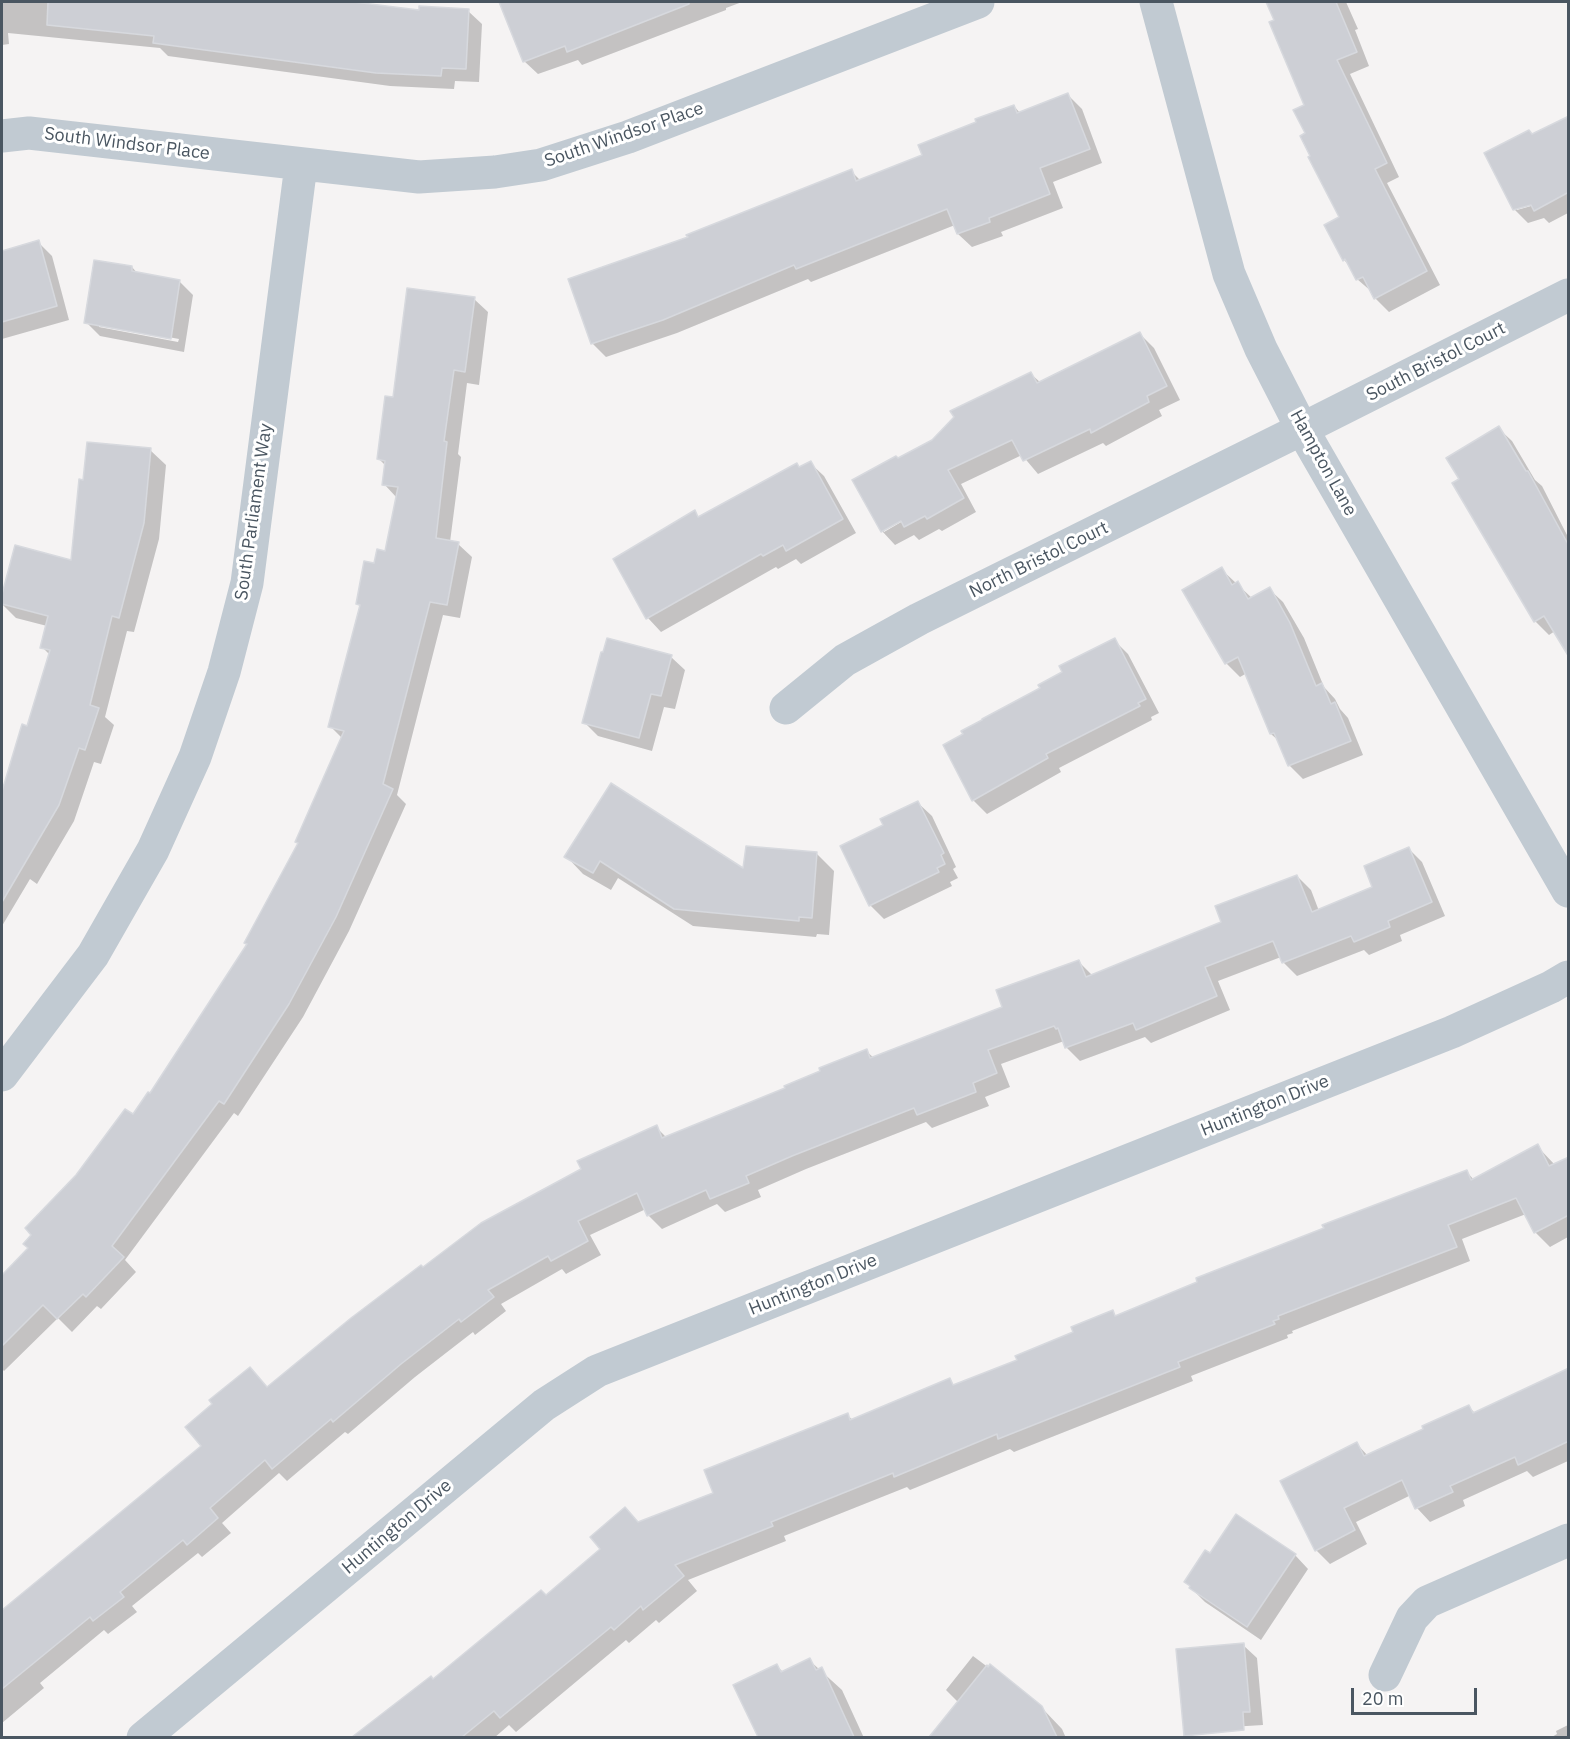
<!DOCTYPE html>
<html>
<head>
<meta charset="utf-8">
<style>
	body { margin:0 }
	#map { position:relative; width:1570px; height:1739px; overflow:hidden; background:#f5f3f3; font-family:"IBM Plex Sans",sans-serif }
	canvas { display:block }
	.frame { position:absolute; inset:0; border:3px solid #4a5661; pointer-events:none }
	.scale { position:absolute; left:1351px; top:1688px; width:126px; height:27px; box-sizing:border-box; border:3px solid #4a5661; border-top:0; padding-left:8px; font-size:18px; line-height:21px; white-space:nowrap; color:#4a5661; -webkit-text-stroke:4px #fff; paint-order:stroke }
</style>
</head>
<body>
<div id="map">
<canvas width="1570" height="1739"></canvas>
<div class="frame"></div>
<div class="scale">20 m</div>
</div>
<script>
const g = document.querySelector('canvas').getContext('2d');
g.lineJoin = 'round';
function fill(path, color) { g.fillStyle = color; g.fill(path, 'evenodd'); }
const toPath = rows => new Path2D(rows.map(r => 'M' + r).join(''));
function stroke(path, color, width, dash) { g.strokeStyle = color; g.lineWidth = width; g.lineCap = dash ? 'butt' : 'round'; g.setLineDash(dash || []); g.stroke(path); }
function write(font, color, halo, rows, align = 'center') {
  g.font = font + ' "IBM Plex Sans",sans-serif'; g.lineWidth = 6; g.setLineDash([]); g.textBaseline = 'middle'; g.strokeStyle = halo; g.fillStyle = color; for (const [text, x, y, turn = 0] of rows) {
    g.save(); g.translate(x, y); g.rotate((+turn || 0) * Math.PI / 180); g.textAlign = isNaN(turn) ? turn : align; if (halo) g.strokeText(text, 0, 0); g.fillText(text, 0, 0); g.restore();
  }
}
fill(toPath([
	[2,2,345,2,420,11,468,11,482,24,479,82,455,81,454,89,390,86,168,56,160,48,8,33,9,44,2,45],
	[517,2,742,2,726,8,726,10,582,65,578,60,538,74,524,61,503,7],
	[1267,2,1346,2,1358,29,1355,30,1369,66,1350,74,1399,177,1387,183,1440,285,1389,312,1375,298,1372,292,1357,279,1351,267,1344,260,1326,225,1341,218,1312,157,1307,134,1306,105],
	[1068,95,1082,109,1102,163,1053,182,1063,208,1001,232,1003,236,972,247,958,234,955,225,811,282,808,279,677,333,606,357,592,343,690,238,851,171,861,181,924,155,1014,106,1020,113],
	[1568,117,1568,213,1549,223,1544,218,1528,223,1514,209,1532,136],
	[1537,201,1538,204,1517,210,1517,207],
	[38,242,52,256,69,320,2,339,2,252],
	[132,267,138,274,179,281,193,295,184,352,100,336,86,322],
	[99,324,179,339,178,342,99,327],
	[474,299,488,312,479,385,467,383,458,454,461,457,450,542,458,544,472,557,460,618,443,615,397,795,406,804,349,931,303,1017,238,1116,234,1113,125,1260,136,1272,101,1309,97,1306,72,1332,58,1318,4,1371,2,1369,2,1278,30,1248,150,1096,249,945,299,844,296,842,342,738,330,726,361,607,357,604,376,565,386,552,397,498,384,484,386,466,379,459,394,399],
	[1140,334,1154,348,1180,400,1159,410,1162,416,1106,446,1103,443,1038,474,1022,455,961,484,976,512,942,531,939,529,919,540,914,535,895,545,882,531,898,460,932,441,1031,374,1041,383],
	[906,516,908,518,884,532,884,528],
	[1498,428,1512,441,1535,480,1542,486,1568,537,1568,647,1555,631,1549,635,1535,621,1461,480],
	[150,450,166,465,159,539,134,632,127,631,105,717,114,725,101,764,94,762,74,821,37,884,30,879,2,926,2,796,23,726,28,728,50,655,42,647,47,626,16,618,2,604,16,547,73,562],
	[810,463,824,476,856,533,801,564,796,559,778,569,776,567,661,632,648,618,615,560,694,512,700,518],
	[1221,569,1253,599,1269,589,1283,602,1304,638,1324,687,1335,699,1340,709,1348,718,1363,755,1303,779,1289,765,1280,742,1271,734,1247,673,1240,677,1226,663,1184,590],
	[1114,640,1128,654,1159,713,1151,717,1152,720,1059,768,1061,772,987,814,973,800,1042,689],
	[671,657,685,670,675,709,664,707,652,751,598,736,584,722],
	[918,803,932,816,956,867,953,869,958,878,950,882,952,886,884,919,870,905,885,826],
	[1409,849,1422,862,1445,916,1400,935,1402,941,1369,955,1364,950,1297,976,1283,962,1281,957,1218,981,1230,1010,1151,1043,1145,1037,1080,1061,1066,1047,1064,1041,1001,1064,1010,1087,985,1097,989,1106,932,1128,926,1122,806,1169,758,1190,761,1197,725,1212,717,1204,662,1229,648,1215,646,1209,590,1235,601,1255,566,1274,562,1269,501,1304,506,1311,475,1335,473,1332,415,1377,348,1434,345,1432,287,1481,279,1473,222,1523,231,1533,202,1557,198,1553,132,1606,137,1612,108,1634,104,1630,40,1683,44,1688,2,1723,2,1612,203,1446,268,1388,424,1269,656,1127,667,1138,787,1089,866,1051,874,1058,1004,1008,1079,962,1093,976,1223,923,1297,876,1311,890,1319,911,1374,888],
	[816,853,834,871,829,935,817,934,816,937,693,926,618,878,611,890,583,874,566,856,745,871],
	[1537,1146,1555,1165,1568,1160,1568,1237,1550,1247,1535,1232,1526,1214,1462,1239,1470,1261,1292,1331,1293,1333,1287,1335,1288,1338,1191,1376,1193,1381,1014,1452,1010,1449,910,1490,907,1487,784,1536,786,1541,688,1580,697,1591,659,1623,656,1620,629,1643,626,1640,516,1732,509,1725,494,1738,365,1738,434,1681,547,1597,602,1549,625,1509,639,1523,715,1494,847,1415,853,1420,950,1380,955,1386,1019,1361,1113,1312,1117,1317,1467,1172,1474,1180],
	[1568,1369,1568,1461,1533,1477,1527,1471,1463,1500,1465,1506,1430,1522,1417,1508,1411,1495,1356,1522,1367,1544,1330,1564,1316,1550,1357,1444,1368,1456,1469,1407,1476,1414],
	[1210,1555,1295,1555,1308,1569,1261,1640,1205,1602,1191,1588],
	[1243,1645,1257,1658,1263,1725,1198,1729],
	[973,1656,1041,1707,1062,1729,1066,1738,931,1738,959,1703,946,1690],
	[809,1660,842,1690,864,1738,760,1738,735,1686,777,1666,783,1672],
	[1568,1725,1568,1738,1550,1738,1557,1734,1556,1731]
]), '#0003');
const building = toPath([
	[48,2,354,2,419,10,419,6,469,9,466,69,442,68,441,76,376,73,153,43,154,36,47,25,48,2],
	[499,2,689,2,689,4,567,52,565,46,523,62,499,2],
	[1266,2,1336,2,1357,52,1337,60,1387,163,1375,169,1427,271,1374,299,1363,277,1356,280,1345,259,1343,261,1324,225,1339,217,1308,157,1310,156,1300,136,1305,133,1293,110,1304,105,1269,22,1274,20,1266,2],
	[1068,93,1090,149,1040,168,1050,194,989,218,990,222,957,234,947,209,796,269,794,265,663,320,591,344,568,279,688,237,686,235,852,169,856,181,922,155,918,145,976,122,975,119,1014,105,1017,113,1068,93],
	[1569,116,1569,192,1534,211,1531,205,1513,210,1484,153,1529,130,1532,134,1569,116],
	[39,240,57,306,2,322,2,251,39,240],
	[94,260,132,266,132,271,180,280,171,339,84,323,94,260],
	[407,288,475,297,465,372,454,370,444,441,447,442,436,538,459,542,447,605,430,602,383,784,393,789,336,917,289,1004,224,1104,219,1101,112,1246,124,1257,86,1297,83,1294,57,1319,43,1305,2,1346,2,1275,28,1248,23,1244,31,1235,25,1228,76,1175,125,1109,133,1114,148,1092,150,1093,247,944,244,943,298,843,295,842,344,731,328,727,360,605,356,604,364,561,374,563,377,549,385,551,398,487,382,485,385,461,377,459,385,396,393,397,407,288],
	[1140,332,1167,386,1147,396,1149,402,1091,433,1090,429,1023,461,1012,440,948,470,964,498,927,519,925,516,904,527,901,521,881,532,852,480,896,456,898,458,932,440,954,417,950,411,1031,372,1037,383,1140,332],
	[1499,426,1526,471,1528,471,1569,546,1569,657,1544,616,1534,622,1452,483,1459,479,1446,458,1499,426],
	[87,442,151,448,144,523,119,618,112,616,90,705,99,708,85,750,79,748,59,805,2,902,2,791,22,724,27,726,50,650,40,648,48,616,2,604,2,594,15,545,71,560,79,479,83,480,87,442],
	[811,461,843,519,786,551,783,545,763,556,761,554,646,619,613,559,695,510,698,517,797,463,799,467,811,461],
	[1222,567,1232,585,1238,581,1248,599,1270,587,1290,623,1316,686,1322,683,1331,704,1335,702,1351,741,1288,766,1274,733,1270,734,1238,657,1225,664,1182,590,1222,567],
	[607,638,672,655,661,696,651,694,639,738,582,723,601,652,603,652,607,638],
	[1115,638,1146,699,1138,703,1140,706,1046,754,1048,758,972,801,943,745,963,734,961,731,982,720,982,719,1040,688,1038,685,1062,672,1059,666,1115,638],
	[611,783,743,868,746,846,817,852,812,918,799,917,799,921,674,909,600,861,593,873,564,857,611,783],
	[918,801,944,853,941,855,945,864,937,868,939,872,869,906,840,846,883,825,880,819,918,801],
	[1409,847,1432,902,1388,921,1390,927,1354,942,1351,936,1282,963,1273,941,1205,967,1217,996,1136,1030,1133,1023,1065,1048,1058,1028,1056,1029,1054,1026,988,1050,997,1073,973,1083,976,1092,917,1115,914,1108,792,1156,746,1176,749,1183,710,1199,706,1190,647,1216,637,1193,578,1221,588,1241,551,1261,548,1256,488,1290,494,1297,461,1322,459,1319,401,1364,333,1422,331,1419,272,1469,265,1460,210,1508,218,1518,187,1545,183,1540,120,1592,124,1597,93,1621,90,1617,2,1689,2,1610,201,1446,185,1427,212,1404,209,1400,250,1367,267,1387,351,1318,421,1265,423,1267,481,1223,581,1169,577,1161,657,1125,662,1138,785,1088,784,1086,820,1071,819,1068,867,1049,870,1058,1002,1007,996,990,1079,960,1086,977,1221,922,1215,906,1297,875,1312,912,1372,887,1364,866,1409,847],
	[1538,1144,1549,1166,1569,1157,1569,1215,1534,1233,1516,1198,1448,1225,1457,1247,1278,1316,1279,1319,1273,1321,1275,1324,1178,1362,1180,1367,998,1439,997,1434,894,1477,893,1473,771,1522,773,1526,675,1565,684,1576,643,1610,641,1606,614,1630,611,1627,500,1718,494,1711,462,1737,352,1737,431,1676,433,1679,541,1590,546,1595,600,1549,590,1537,625,1507,638,1522,713,1493,704,1470,848,1413,850,1420,950,1378,953,1385,1017,1360,1015,1356,1073,1332,1071,1327,1113,1310,1115,1316,1197,1282,1196,1278,1324,1228,1322,1225,1467,1170,1471,1180,1538,1144],
	[1569,1368,1569,1441,1518,1465,1515,1457,1450,1486,1453,1492,1415,1509,1402,1480,1344,1508,1355,1530,1315,1551,1280,1481,1357,1442,1364,1456,1423,1429,1422,1426,1469,1405,1473,1413,1569,1368],
	[1236,1514,1296,1554,1247,1627,1189,1588,1190,1586,1184,1582,1205,1550,1210,1553,1236,1514],
	[1244,1643,1250,1712,1243,1712,1244,1730,1184,1736,1176,1649,1244,1643],
	[810,1658,816,1670,822,1667,854,1737,758,1737,733,1685,777,1664,781,1672,810,1658],
	[990,1664,1042,1706,1057,1737,929,1737,987,1665,988,1667,990,1664]
]);
fill(building, '#cdcfd5');
stroke(building, '#d7d9de', 1.5);
stroke(toPath([
	[1156,2,1229,274,1261,349,1302,429,1568,891],
	[2,136,29,133,419,177,495,172,541,165,628,137,978,2],
	[786,708,845,660,919,619,1302,429,1568,295],
	[2,1075,93,955,153,850,195,757,224,672,247,583,301,165],
	[1385,1675,1412,1618,1427,1602,1568,1540],
	[143,1738,544,1405,597,1371,1452,1032,1551,987,1568,977]
]), '#c1cad2', 33);
write('18px', '#4a5661', '#fff', [
	["South Windsor Place",624,135,-19],
	["South Windsor Place",127,144,7],
	["South Bristol Court",1436,362,-27],
	["Hampton Lane",1323,463,61],
	["South Parliament Way",254,512,-82],
	["North Bristol Court",1039,560,-26],
	["Huntington Drive",1265,1106,-22],
	["Huntington Drive",813,1285,-22],
	["Huntington Drive",397,1527,-40]
]);
</script>
</body>
</html>
